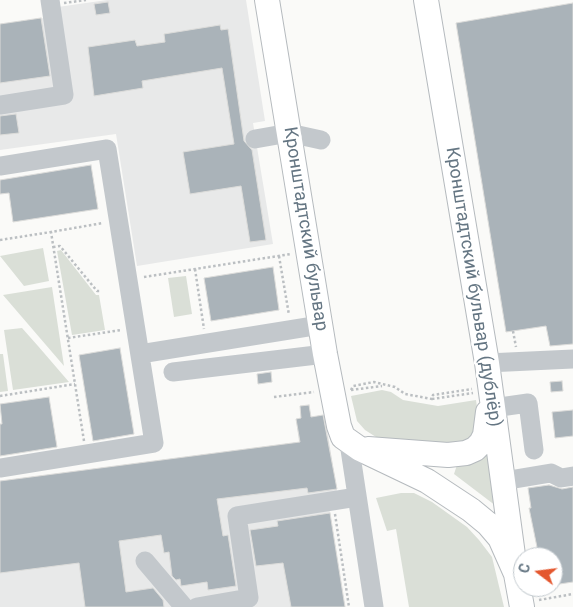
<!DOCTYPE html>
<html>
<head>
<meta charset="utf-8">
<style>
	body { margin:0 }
	#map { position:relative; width:573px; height:607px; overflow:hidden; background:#fafaf8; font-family:Roboto,sans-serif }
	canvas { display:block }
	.north { position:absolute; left:513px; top:547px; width:50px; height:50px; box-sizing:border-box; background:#fff; border:1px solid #c1c8cd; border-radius:50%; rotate:285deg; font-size:14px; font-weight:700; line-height:20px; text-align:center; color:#657683 }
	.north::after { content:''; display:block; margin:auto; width:18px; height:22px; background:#e4572e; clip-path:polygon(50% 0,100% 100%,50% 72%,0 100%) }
</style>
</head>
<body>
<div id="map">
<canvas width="573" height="607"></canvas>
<div class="north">С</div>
</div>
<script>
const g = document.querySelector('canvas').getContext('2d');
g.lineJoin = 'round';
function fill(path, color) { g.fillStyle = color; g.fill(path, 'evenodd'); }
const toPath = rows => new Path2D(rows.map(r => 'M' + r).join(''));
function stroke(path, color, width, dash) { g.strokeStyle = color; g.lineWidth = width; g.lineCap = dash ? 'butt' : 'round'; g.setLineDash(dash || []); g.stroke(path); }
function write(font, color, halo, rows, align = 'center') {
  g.font = font + ' Roboto,sans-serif'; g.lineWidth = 5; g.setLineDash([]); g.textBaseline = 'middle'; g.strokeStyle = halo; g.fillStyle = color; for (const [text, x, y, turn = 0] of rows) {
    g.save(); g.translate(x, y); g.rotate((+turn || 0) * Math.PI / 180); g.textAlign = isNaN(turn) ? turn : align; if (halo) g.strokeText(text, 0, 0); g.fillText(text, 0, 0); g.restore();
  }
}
fill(toPath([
	[107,0,246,0,265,121,253,123,273,244,137,266,116,134,0,150,0,24,59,16,58,7],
	[325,415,337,492,327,494,345,607,0,607,0,481,299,442,296,419]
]), '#e8e9e9');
fill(toPath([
	[43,248,49,281,24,286,0,256],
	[61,250,96,295,99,295,105,330,72,335,57,251],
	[186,276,192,314,174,317,168,278],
	[52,287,64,366,3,295],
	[22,328,38,346,69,382,13,390,4,330],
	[0,354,3,354,8,391,0,392],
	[382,390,391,392,403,400,438,406,476,400,480,429,470,445,408,444,376,437,365,430,357,421,351,396],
	[487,451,500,509,454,474,457,465],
	[401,493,414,493,432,502,467,527,479,540,492,557,504,607,409,607,396,529,387,531,376,498]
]), '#dadfd7');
const building = toPath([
	[108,2,110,13,96,15,94,4,108,2],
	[573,3,573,344,550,346,546,326,506,332,456,23,573,3],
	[41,18,50,76,0,83,0,24,41,18],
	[220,25,221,30,228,29,244,141,252,150,266,240,250,242,241,186,190,194,183,152,234,144,222,68,142,81,143,88,94,96,88,47,135,40,137,46,165,42,164,34,220,25],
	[16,114,19,133,0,135,0,116,16,114],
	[91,165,98,209,13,222,9,193,0,194,0,180,91,165],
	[273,267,279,310,211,321,204,278,273,267],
	[120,348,134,434,93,441,79,355,120,348],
	[271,372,272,382,258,384,257,374,271,372],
	[562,381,563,391,551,392,550,382,562,381],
	[49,397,57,447,0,456,0,424,2,424,0,404,49,397],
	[309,405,311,417,323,415,337,489,308,493,307,488,217,499,223,536,228,535,236,586,208,590,207,582,181,586,180,579,176,580,172,576,169,552,164,553,161,535,119,541,126,592,153,588,163,600,164,607,85,607,79,563,0,573,0,481,300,442,296,419,301,418,300,406,309,405],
	[573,410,573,436,555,438,552,412,573,410],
	[549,485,562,489,573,487,573,582,553,585,553,557,539,557,529,508,531,508,528,488,549,485],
	[330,513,345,607,291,607,283,563,256,566,250,530,278,526,277,521,330,513]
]);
fill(building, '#aab3b9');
stroke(building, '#dcdcda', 1);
const major = toPath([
	[267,0,325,354,339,426,343,437,360,449,427,481,471,510,488,524,500,538,516,574,522,607],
	[426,0,487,363,513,555],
	[368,449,448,455,466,453,475,449,481,443,485,435,488,412]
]);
stroke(major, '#b5babe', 26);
stroke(toPath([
	[64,3,86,0],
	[0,240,51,232],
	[53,247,60,246,97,291,100,291],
	[279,256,289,315],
	[195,269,204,329],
	[144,277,291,254],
	[513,331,516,347],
	[68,338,121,330],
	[351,390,353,386,374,382,395,387,405,394,432,399,433,395,472,389],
	[351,390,382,386],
	[0,396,75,384],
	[274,397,314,392],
	[432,399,473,393],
	[84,441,51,232,103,223],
	[335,514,349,607],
	[539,600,573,594]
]), '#bbbfc2', 2.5, [2.5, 2.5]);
stroke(toPath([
	[0,105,64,95,50,0],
	[255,139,289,133,321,140],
	[0,166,107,149,154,443,0,468],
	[140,354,320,325],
	[487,363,573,359],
	[173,372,325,354],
	[493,408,528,403,534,450],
	[349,443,374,607],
	[503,481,551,473,561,478,573,476],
	[145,561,184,607],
	[197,607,249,598,237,516,357,497]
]), '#c3c8cc', 19);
stroke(major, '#fff', 24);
write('18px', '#657683', '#fff', [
	["Кронштадтский бульвар",305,229,81],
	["Кронштадтский бульвар (дублёр)",473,287,81]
]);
</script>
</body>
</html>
